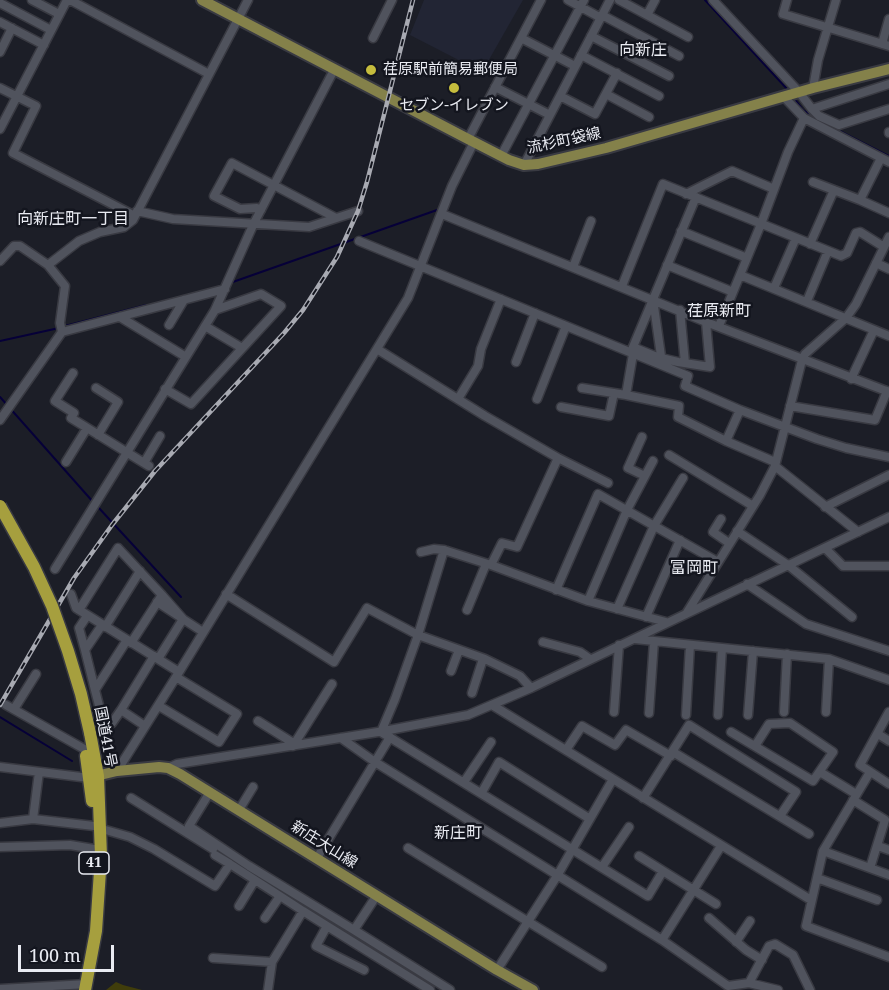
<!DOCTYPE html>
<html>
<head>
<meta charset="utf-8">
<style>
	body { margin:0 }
	#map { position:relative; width:889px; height:990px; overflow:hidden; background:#1c1e27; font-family:"Noto Serif",serif }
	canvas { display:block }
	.scale { position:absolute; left:18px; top:945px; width:96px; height:27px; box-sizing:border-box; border:3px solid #e9ebf2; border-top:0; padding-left:8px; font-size:18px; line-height:21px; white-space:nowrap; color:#e9ebf2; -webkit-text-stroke:4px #13151e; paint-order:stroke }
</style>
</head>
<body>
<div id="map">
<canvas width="889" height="990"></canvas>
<div class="scale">100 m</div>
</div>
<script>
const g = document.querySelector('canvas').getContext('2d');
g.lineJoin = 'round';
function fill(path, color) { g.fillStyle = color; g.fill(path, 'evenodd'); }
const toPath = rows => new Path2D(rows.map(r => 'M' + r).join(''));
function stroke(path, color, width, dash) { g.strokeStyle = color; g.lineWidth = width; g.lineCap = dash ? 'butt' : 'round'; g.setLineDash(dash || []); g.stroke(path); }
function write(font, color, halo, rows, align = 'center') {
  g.font = font + ' "Noto Serif","Noto Sans JP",serif'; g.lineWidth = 5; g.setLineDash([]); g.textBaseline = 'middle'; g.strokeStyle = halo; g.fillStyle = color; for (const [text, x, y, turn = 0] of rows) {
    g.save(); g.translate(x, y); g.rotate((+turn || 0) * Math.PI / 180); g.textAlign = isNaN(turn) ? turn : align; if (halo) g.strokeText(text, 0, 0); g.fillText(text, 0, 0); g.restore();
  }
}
fill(toPath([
	[424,0,523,0,482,72,410,35]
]), '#222534');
fill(toPath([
	[116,982,123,985,142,990,106,990]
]), '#403d0b');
stroke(toPath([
	[705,0,788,90],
	[793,97,803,110,817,119],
	[822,122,889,156],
	[230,283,437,210],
	[65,326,146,305],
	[0,341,59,328],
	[0,397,94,503],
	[98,507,181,597],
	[0,717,72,761]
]), '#060038', 2);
const minor = toPath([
	[32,0,59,14],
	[70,0,209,74],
	[568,0,601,18],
	[619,0,688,37],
	[713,0,799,92,812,109],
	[787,0,783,14,889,46],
	[0,3,51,30],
	[602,15,679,56],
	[647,15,655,0],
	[0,22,44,45],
	[591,36,669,76],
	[373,38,392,0],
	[521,38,575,66],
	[882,44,889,19],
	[0,52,12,28],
	[581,55,659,96],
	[889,84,812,109,819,116,839,125,889,109],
	[495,87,550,115],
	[0,88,36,106,13,153,135,216],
	[813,88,818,60,836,0],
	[606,94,649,117],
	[560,96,595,114,617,73],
	[804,118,889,162],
	[0,129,67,0],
	[889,132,889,133],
	[468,139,541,0],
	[501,156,584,0],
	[881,158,860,200,889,213],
	[524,165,610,0],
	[813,182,860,200],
	[686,194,732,171,774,189],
	[696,197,633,347,657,357,678,362,710,367,706,322],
	[261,210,257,208,240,209,214,196,232,163,336,218],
	[137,211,173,219,309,227,358,211],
	[442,214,706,322,889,392],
	[681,231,747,258],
	[359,241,688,376,685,386,740,410,817,439,846,448,889,457],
	[810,244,834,190],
	[0,261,14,246,20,246,48,265,65,286,60,323,62,332],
	[876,263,889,269],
	[48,265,79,241,100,232,124,227,133,220,248,0],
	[667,265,733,292],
	[573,267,591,221],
	[740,275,889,336],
	[622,286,663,184,841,256,847,253,856,233,860,232,884,247],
	[774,288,796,238],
	[653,299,661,356],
	[807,301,828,251],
	[680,310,685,363],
	[120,317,186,357],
	[169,325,184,300],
	[205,326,242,348],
	[719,326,761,224,788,152,804,118,784,97],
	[377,349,485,416,558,458,608,483],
	[633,354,626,395,679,406,678,417,726,441],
	[516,362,535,313],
	[73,373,55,401,74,413,71,418,149,466],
	[851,379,874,330],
	[96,388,118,402,98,435],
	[582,388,626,395],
	[165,389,191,404,281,306,261,294,215,310],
	[458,399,478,366,481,349,501,299],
	[537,399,566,326],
	[790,406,875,420,887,391],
	[561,407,609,416,614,393],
	[740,410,726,441,775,462],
	[0,420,62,332,225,289],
	[642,437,628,468,645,476],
	[669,455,753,506],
	[558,458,517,547,502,543,491,565,588,601,666,622],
	[66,462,87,428],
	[144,463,160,436],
	[775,466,858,532],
	[825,507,889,475],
	[721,519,713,532,729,543],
	[737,531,788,565,852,617],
	[825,548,843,566,889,566],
	[444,550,491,565],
	[421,552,434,549,444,550,418,635,395,699,381,732,648,896,663,871,716,904],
	[55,569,215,310,254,223,334,70],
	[747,584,806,624,889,651],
	[556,590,598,494,718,562],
	[71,594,76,608,179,672],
	[226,594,334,662,367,608,418,635,485,659,520,676,531,688],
	[588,601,627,510,653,461],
	[157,602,183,619,162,595],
	[617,609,654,526,683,478],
	[79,610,118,548,162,595,131,643],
	[467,610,486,564],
	[686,614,760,495,775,466,802,360,805,354,846,318,856,304,889,237],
	[646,617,680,540],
	[105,627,140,571],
	[635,639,829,659,889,680],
	[543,642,580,652,590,659],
	[85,650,79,628,87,616],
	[158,659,183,619,203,632],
	[451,671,459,650],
	[95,690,85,650,102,625],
	[472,693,483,659],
	[6,705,86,750],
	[492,705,811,900],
	[159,706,219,742,237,714,176,677],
	[14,709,36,674],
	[121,710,112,723,102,717,95,690,127,640],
	[614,712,619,645],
	[784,712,787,654],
	[826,712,829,659],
	[889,712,860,765,889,784],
	[649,713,654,641],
	[686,715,690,645],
	[718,715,722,648],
	[748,715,753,651],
	[258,721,290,741,293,746,332,684],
	[145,726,121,710,154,656],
	[731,732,813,781,833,752,790,723,769,724,755,746],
	[878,734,889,741],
	[341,738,375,762,662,940,728,986,749,983,778,990],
	[566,750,582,726,615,745,626,730,671,756],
	[673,752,809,834],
	[0,767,89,778],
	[168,768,177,764,384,731,468,715,531,688,889,517],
	[117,771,176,677,408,298,452,186,474,142],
	[820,772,856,794],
	[870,772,823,851,806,926,889,957],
	[464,782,491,742],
	[210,792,189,826,249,866,354,930],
	[482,792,499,762,590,819],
	[131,798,213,849],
	[643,798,689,725,796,792,780,816],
	[853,800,885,820,870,868],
	[239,810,253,787],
	[33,819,94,826],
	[0,823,33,819,39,772],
	[102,829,130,837,154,849,215,886,230,864,215,855],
	[878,846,889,850],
	[0,847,70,845,94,849],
	[408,848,602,967],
	[823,851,889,875],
	[639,856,663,871],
	[317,858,390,737],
	[230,864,255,880,239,906],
	[602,867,629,827],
	[817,878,877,900],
	[255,880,280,896,265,918],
	[377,895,354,930,450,990],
	[303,911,327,926,316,946,364,970],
	[709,918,746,950,762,960],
	[327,926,430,990],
	[662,940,721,846],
	[736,942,750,921],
	[213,958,272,962,303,911,280,896],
	[497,970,557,876,613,779],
	[749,983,769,946,775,944,793,955,810,990],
	[0,989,87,984],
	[268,990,272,962]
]);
const major = toPath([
	[202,0,468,139,509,160,524,165,538,164,606,148,813,88,889,69],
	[92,777,117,771,159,767,168,768,180,774,497,970,533,990]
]);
const highway = toPath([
	[86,756,92,801],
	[85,990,96,931,101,856,98,776,90,733]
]);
stroke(minor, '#393a42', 11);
stroke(major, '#393a42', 14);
stroke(highway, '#393a42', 15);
stroke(minor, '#50535d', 8);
stroke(major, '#84814a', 10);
stroke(highway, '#a69f3e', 12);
const rail = toPath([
	[0,705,74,578,112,525,155,471,284,333,303,310,337,257,358,211,367,182,413,0]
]);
stroke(rail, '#a8aab2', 4.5);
stroke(rail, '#13151e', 2, [7]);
const highwayBridge = toPath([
	[0,506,34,567,52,606,68,651,81,694,90,733]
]);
stroke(highwayBridge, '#393a42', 15, []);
stroke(highwayBridge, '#a69f3e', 12);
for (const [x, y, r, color] of [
	[371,70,6,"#c5bc3d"],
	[454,88,6,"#c5bc3d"]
]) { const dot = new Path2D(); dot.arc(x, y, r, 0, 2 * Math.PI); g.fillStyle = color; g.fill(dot); stroke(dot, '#13151e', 2); }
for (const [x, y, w] of [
	[94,863,30]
]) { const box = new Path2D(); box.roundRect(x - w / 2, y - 11, w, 22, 4.5); g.fillStyle = '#13151e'; g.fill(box); stroke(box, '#e9ebf2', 1.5); }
write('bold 14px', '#e9ebf2', null, [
	["41",94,863]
]);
write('15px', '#e9ebf2', '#13151e', [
	["荏原駅前簡易郵便局",383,70],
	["セブン-イレブン",454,106,"center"]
], 'left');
write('15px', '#e9ebf2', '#13151e', [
	["流杉町袋線",564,141,-12],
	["国道41号",105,737,79],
	["新庄大山線",324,845,32]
]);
write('16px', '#e9ebf2', '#13151e', [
	["向新庄",643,50],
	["向新庄町一丁目",73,219],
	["荏原新町",719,311],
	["富岡町",694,568],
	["新庄町",458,833]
]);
</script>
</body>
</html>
